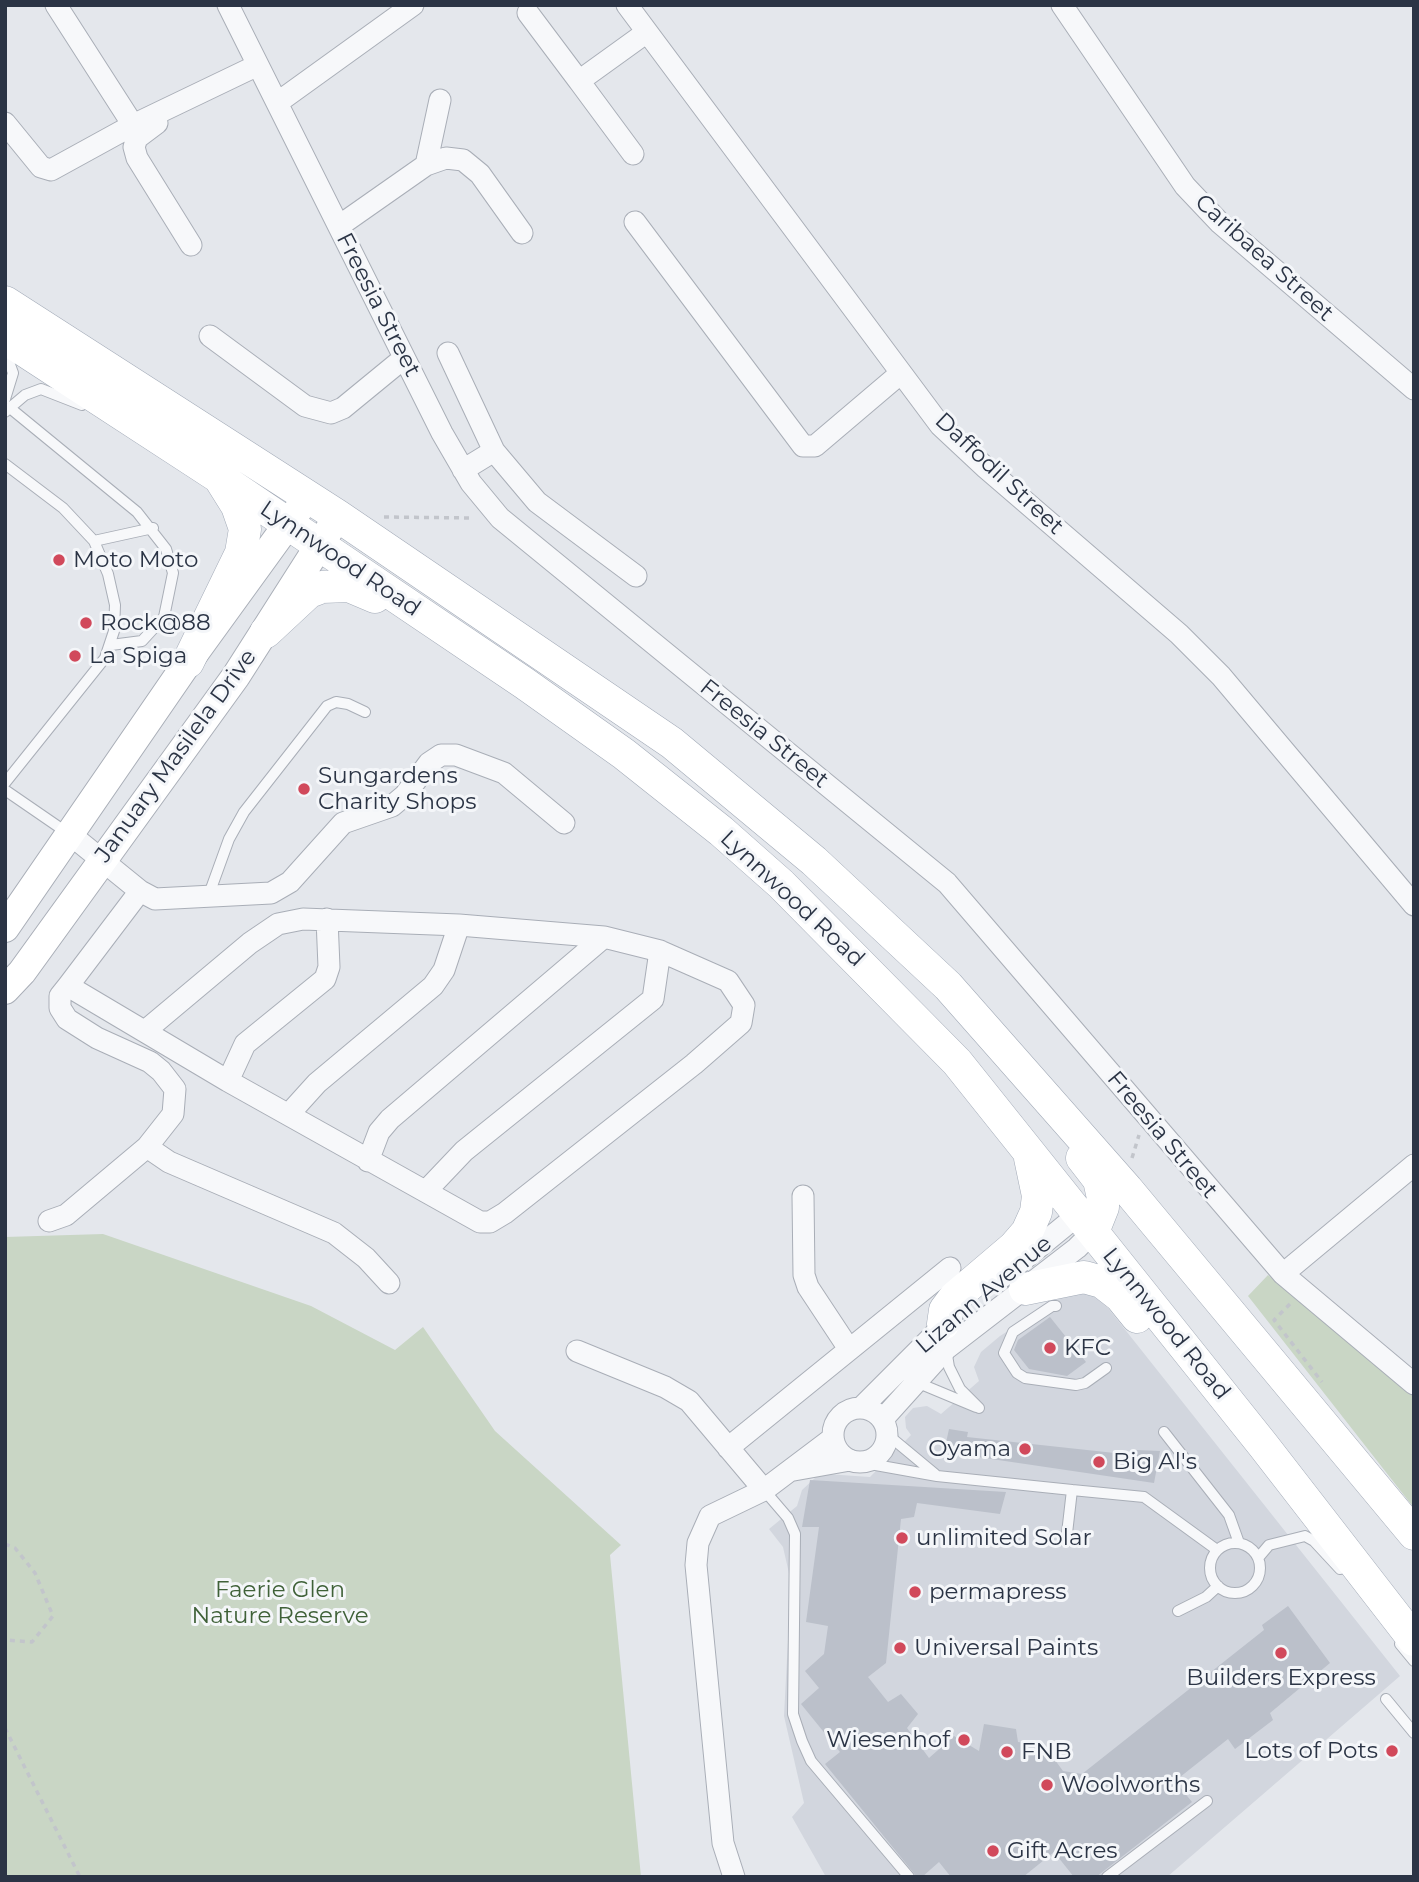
<!DOCTYPE html>
<html>
<head>
<meta charset="utf-8">
<style>
	body { margin:0 }
	#map { position:relative; width:1419px; height:1882px; overflow:hidden; background:#e4e7ec; font-family:Montserrat,sans-serif }
	canvas { display:block }
	.frame { position:absolute; inset:0; border:7px solid #2b3445; pointer-events:none }
</style>
</head>
<body>
<div id="map">
<canvas width="1419" height="1882"></canvas>
<div class="frame"></div>
</div>
<script>
const g = document.querySelector('canvas').getContext('2d');
g.lineJoin = 'round';
function fill(path, color) { g.fillStyle = color; g.fill(path, 'evenodd'); }
const toPath = rows => new Path2D(rows.map(r => 'M' + r).join(''));
function stroke(path, color, width, dash) { g.strokeStyle = color; g.lineWidth = width; g.lineCap = dash ? 'butt' : 'round'; g.setLineDash(dash || []); g.stroke(path); }
function write(font, color, halo, rows, align = 'center') {
  g.font = font + ' Montserrat,sans-serif'; g.lineWidth = 6; g.setLineDash([]); g.textBaseline = 'middle'; g.strokeStyle = halo; g.fillStyle = color; for (const [text, x, y, turn = 0] of rows) {
    g.save(); g.translate(x, y); g.rotate((+turn || 0) * Math.PI / 180); g.textAlign = isNaN(turn) ? turn : align; if (halo) g.strokeText(text, 0, 0); g.fillText(text, 0, 0); g.restore();
  }
}
fill(toPath([
	[1073,1290,1096,1293,1400,1676,1167,1877,826,1877,792,1817,804,1803,784,1716,791,1582,783,1547,769,1529,797,1506,802,1490,816,1477,826,1474,870,1477,911,1435,906,1428,905,1417,913,1408,927,1406,941,1414,979,1381,974,1367,981,1352,1000,1336]
]), '#d2d6de');
fill(toPath([
	[103,1234,311,1306,395,1350,423,1327,495,1431,621,1545,610,1555,641,1877,5,1877,5,1237],
	[1268,1275,1414,1395,1414,1508,1248,1296]
]), '#c9d6c5');
fill(toPath([
	[1050,1317,1086,1362,1067,1376,1029,1369,1014,1350,1018,1340],
	[949,1429,968,1432,967,1437,1133,1455,1136,1450,1160,1451,1154,1483,944,1452],
	[810,1480,1006,1492,1000,1514,917,1503,914,1517,901,1519,886,1663,868,1677,888,1702,901,1694,918,1714,907,1728,929,1758,954,1736,979,1751,984,1724,1016,1729,1018,1742,1044,1745,1063,1771,1082,1774,1264,1630,1262,1625,1288,1606,1330,1663,1270,1713,1273,1720,1235,1749,1228,1739,1175,1781,1192,1802,1096,1877,1074,1877,1054,1852,1023,1877,951,1877,939,1862,922,1877,917,1877,825,1764,840,1752,801,1704,819,1688,805,1671,824,1654,828,1626,806,1622,819,1527,802,1527]
]), '#bbc0ca');
const lane = toPath([
	[5,351,13,373,5,399],
	[10,408,137,512,166,549,173,573,164,617,142,641,111,645],
	[5,412,25,395,41,389,82,405],
	[5,464,63,508,94,541,108,574,115,605,114,631,105,658,5,783],
	[94,541,153,528],
	[5,790,69,834],
	[208,897,229,839,244,812,327,706,336,702,348,704,365,712],
	[1056,1306,1052,1306,1013,1332,1004,1353,1017,1373,1025,1378,1076,1385,1085,1383,1106,1368],
	[946,1349,949,1367,960,1389,979,1408],
	[916,1382,976,1407],
	[1164,1432,1229,1515,1239,1543],
	[888,1435,935,1474],
	[859,1462,937,1476,1072,1490,1066,1542],
	[764,1490,788,1518,795,1534,793,1714,802,1741,811,1761,909,1877],
	[1072,1490,1144,1497,1217,1550],
	'1210 1568a25 25 0 1 1 50 0a25 25 0 1 1-50 0Z',
	[1258,1558,1269,1545,1305,1536,1314,1541,1340,1569],
	[1178,1611,1206,1597,1218,1586],
	[1400,1644,1414,1661],
	[1386,1699,1414,1733],
	[1107,1877,1207,1801]
]);
const street = toPath([
	[56,5,133,125],
	[228,5,442,433,471,483,500,518,947,883,1283,1274,1414,1384],
	[627,5,940,425,986,468,1179,634,1221,676,1414,905],
	[1062,5,1185,186,1220,223,1414,389],
	[528,13,579,81],
	[277,103,413,5],
	[5,123,41,167,51,170,133,125,258,65],
	[157,123,137,138,134,147,137,158,191,245],
	[633,154,579,81,647,32],
	[426,165,440,100],
	[635,222,803,446,815,446,901,373],
	[339,226,426,165,446,158,463,160,480,174,522,233],
	[210,336,305,406,331,413,343,408,404,358],
	[448,353,494,451],
	[463,470,494,451,537,502,636,576],
	[71,835,140,891,155,899,271,893,290,882,343,823,392,806,405,795,429,763,441,755,456,755,504,773,564,823],
	[140,891,68,986,228,1081,480,1222,490,1222,505,1213,694,1064,741,1023,744,1005,728,981,660,951,604,937,459,925,303,919,278,924,250,943,145,1031],
	[228,1081,245,1044,325,979,329,967,327,919],
	[289,1114,317,1083,433,986,444,970,459,925],
	[147,1147,169,1162,334,1233,366,1258,389,1283],
	[368,1161,379,1132,390,1119,604,937],
	[426,1191,464,1151,653,999,660,951],
	[803,1196,804,1275,808,1287,849,1349],
	[49,1221,66,1215,147,1147,173,1114,175,1089,161,1071,150,1062,97,1038,67,1019,60,1008,60,996,68,986],
	[1283,1274,1414,1165],
	[1002,1277,1078,1215],
	[577,1351,665,1387,689,1401,764,1490],
	[862,1407,952,1317],
	'833 1435a27 27 0 1 1 54 0a27 27 0 1 1-54 0Z',
	[883,1419,946,1349,1077,1248,1093,1232],
	[728,1448,950,1268],
	[794,1470,850,1460],
	[734,1877,723,1843,696,1565,698,1543,710,1516,764,1490,833,1438]
]);
const secondary = toPath([
	[5,928,188,662,301,506],
	[5,990,22,972,236,676,338,516]
]);
const primary = toPath([
	[5,302,338,516,672,743,814,861,948,986,1127,1189,1414,1534],
	[5,338,220,478,524,683,624,754,721,831,781,884,957,1062,1263,1445,1414,1640],
	[266,632,309,592,322,587,349,586,375,597],
	[188,662,241,553,245,529,237,506,222,482],
	[1082,1158,1099,1180,1103,1198,1103,1207,1093,1232],
	[1025,1289,1084,1277,1102,1282,1120,1296,1137,1317],
	[943,1324,945,1310,954,1298,1014,1247,1027,1232,1036,1212,1038,1196,1030,1158]
]);
stroke(lane, '#a9aeb7', 12);
stroke(street, '#a9aeb7', 23);
stroke(secondary, '#a9aeb7', 30);
stroke(primary, '#a3abb8', 33);
stroke(toPath([
	[384,517,474,518],
	[1132,1158,1139,1135],
	[1290,1304,1274,1320,1322,1382],
	[5,1544,15,1548,35,1573,53,1616,32,1642,5,1640],
	[5,1728,80,1877]
]), '#c2c5cb', 3.5, [5, 5]);
stroke(lane, '#f7f8fa', 10);
stroke(street, '#f7f8fa', 21);
stroke(secondary, '#fff', 28);
stroke(primary, '#fff', 32);
for (const [x, y, r, color] of [
	[59,560,7,"#d1495b"],
	[86,623,7,"#d1495b"],
	[75,656,7,"#d1495b"],
	[304,789,7,"#d1495b"],
	[1050,1348,7,"#d1495b"],
	[1025,1449,7,"#d1495b"],
	[1099,1462,7,"#d1495b"],
	[902,1538,7,"#d1495b"],
	[915,1592,7,"#d1495b"],
	[900,1648,7,"#d1495b"],
	[1281,1653,7,"#d1495b"],
	[964,1740,7,"#d1495b"],
	[1392,1751,7,"#d1495b"],
	[1007,1752,7,"#d1495b"],
	[1047,1785,7,"#d1495b"],
	[993,1851,7,"#d1495b"]
]) { const dot = new Path2D(); dot.arc(x, y, r, 0, 2 * Math.PI); g.fillStyle = color; g.fill(dot); stroke(dot, '#f4f6f9', 2.5); }
write('23px', '#2b3445', '#f4f6f9', [
	["Caribaea Street",1264,258,42],
	["Freesia Street",378,305,63],
	["Daffodil Street",999,474,43],
	["Lynnwood Road",340,559,34],
	["Freesia Street",764,734,39],
	["January Masilela Drive",176,756,-54],
	["Lynnwood Road",792,899,43],
	["Freesia Street",1162,1135,50],
	["Lizann Avenue",984,1295,-40],
	["Lynnwood Road",1166,1324,51]
]);
write('23px', '#2b3445', '#f4f6f9', [
	["Moto Moto",73,560],
	["Rock@88",100,623],
	["La Spiga",89,656],
	["Sungardens",318,776],
	["Charity Shops",318,802],
	["KFC",1064,1348],
	["Oyama",1011,1449,"right"],
	["Big Al's",1113,1462],
	["unlimited Solar",916,1538],
	["permapress",929,1592],
	["Universal Paints",914,1648],
	["Builders Express",1281,1678,"center"],
	["Wiesenhof",950,1740,"right"],
	["Lots of Pots",1378,1751,"right"],
	["FNB",1021,1752],
	["Woolworths",1061,1785],
	["Gift Acres",1007,1851]
], 'left');
write('23px', '#3f6138', '#f4f6f9', [
	["Faerie Glen",280,1590],
	["Nature Reserve",280,1616]
]);
</script>
</body>
</html>
